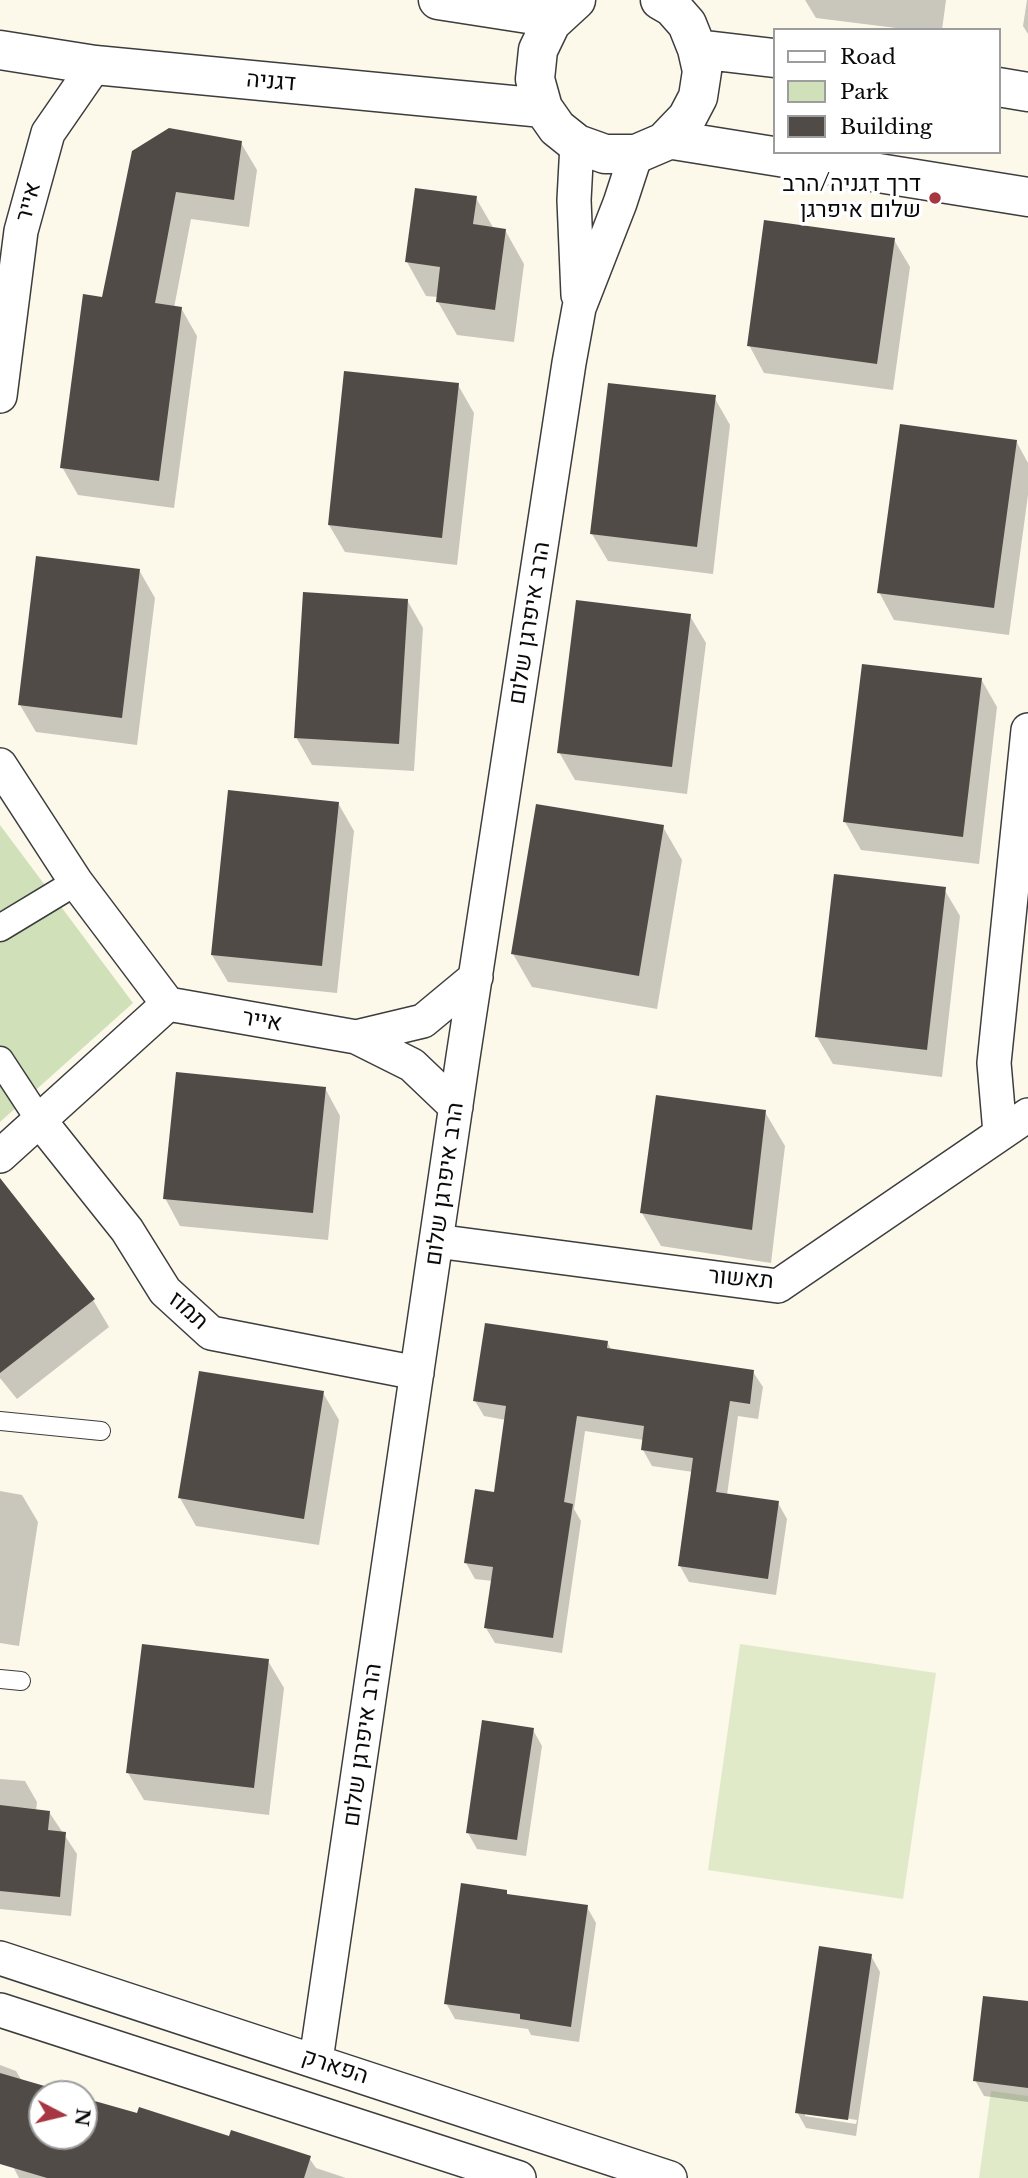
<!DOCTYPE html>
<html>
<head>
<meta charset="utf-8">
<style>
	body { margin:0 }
	#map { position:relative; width:1028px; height:2178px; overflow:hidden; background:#fcf8ea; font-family:"Libre Baskerville",serif }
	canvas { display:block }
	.legend { position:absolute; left:773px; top:28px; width:228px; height:126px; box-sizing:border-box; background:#fff; border:2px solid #9d9d9d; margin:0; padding:9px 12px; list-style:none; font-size:21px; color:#0a0a0a }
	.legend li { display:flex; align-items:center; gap:14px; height:35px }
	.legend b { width:35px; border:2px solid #9d9d9d }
	.north { position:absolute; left:28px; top:2080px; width:70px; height:70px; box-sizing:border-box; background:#fff; border:2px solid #9d9d9d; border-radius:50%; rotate:97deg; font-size:19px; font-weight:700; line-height:28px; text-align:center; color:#0a0a0a }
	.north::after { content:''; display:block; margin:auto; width:24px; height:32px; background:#a63641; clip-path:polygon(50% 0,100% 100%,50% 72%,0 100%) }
</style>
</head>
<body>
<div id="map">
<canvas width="1028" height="2178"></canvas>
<ul class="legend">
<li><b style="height:9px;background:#fff"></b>Road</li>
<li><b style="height:19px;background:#d0e1b9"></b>Park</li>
<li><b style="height:19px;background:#514b48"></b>Building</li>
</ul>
<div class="north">N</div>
</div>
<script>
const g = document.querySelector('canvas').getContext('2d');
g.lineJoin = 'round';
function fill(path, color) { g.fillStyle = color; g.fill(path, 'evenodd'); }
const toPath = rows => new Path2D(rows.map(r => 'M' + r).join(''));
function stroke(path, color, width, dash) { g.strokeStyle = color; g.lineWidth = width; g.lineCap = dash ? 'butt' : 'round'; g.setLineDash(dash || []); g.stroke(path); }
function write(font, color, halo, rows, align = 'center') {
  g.font = font + ' "Libre Baskerville",Heebo,serif'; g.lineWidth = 7; g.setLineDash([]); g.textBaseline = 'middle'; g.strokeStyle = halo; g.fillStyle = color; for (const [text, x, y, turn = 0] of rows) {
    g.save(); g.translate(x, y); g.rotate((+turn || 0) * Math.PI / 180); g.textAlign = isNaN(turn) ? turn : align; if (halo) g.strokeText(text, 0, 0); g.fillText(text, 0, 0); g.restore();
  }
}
fill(toPath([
	[0,825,133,1003,0,1122]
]), '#d0e1b9');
fill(toPath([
	[740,1644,936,1673,903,1899,708,1870],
	[991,2091,1028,2096,1028,2178,979,2178]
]), '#e0eac9');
fill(toPath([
	[805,0,946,0,942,30,912,30,816,18],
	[1027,0,1028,0,1028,34,1023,26],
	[241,143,257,170,249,227,191,219,174,308,181,308,197,336,174,508,78,495,62,467,103,298,134,152],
	[476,198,494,229,505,230,524,264,514,342,457,335,438,302,438,297,426,296,407,262],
	[894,240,910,267,893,390,764,373,749,345],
	[458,385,474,413,457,565,345,552,329,525],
	[714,397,730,425,713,574,608,561,592,534],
	[1016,441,1028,463,1028,495,1009,635,894,620,879,592],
	[139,570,155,598,137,745,36,732,20,705],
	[407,600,423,628,414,771,312,765,296,737],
	[690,616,706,643,687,794,575,780,559,752],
	[981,679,997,707,979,864,861,850,845,822],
	[338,803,354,831,337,993,228,982,212,955],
	[663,827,682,860,657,1009,532,987,513,954],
	[944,889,960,916,942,1077,833,1064,817,1037],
	[325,1088,340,1116,328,1240,180,1226,165,1198],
	[765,1112,785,1146,771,1263,661,1246,642,1213],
	[0,1191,93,1300,109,1327,17,1399,0,1378],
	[607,1342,612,1351,753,1372,763,1387,758,1419,738,1416,727,1495,778,1503,787,1519,776,1595,689,1582,680,1566,693,1472,652,1466,643,1450,644,1440,585,1431,574,1509,581,1521,562,1653,495,1643,486,1628,493,1581,475,1579,466,1563,495,1494,506,1420,484,1416,475,1401],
	[323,1393,339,1420,319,1545,196,1526,180,1498],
	[0,1491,22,1495,38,1522,19,1646,0,1643],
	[268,1661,284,1688,269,1815,144,1800,128,1773],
	[533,1730,542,1746,526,1856,477,1849,468,1833],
	[0,1779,25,1781,37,1802,36,1811,49,1812,77,1854,71,1916,0,1909],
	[506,1892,509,1896,587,1907,596,1923,579,2042,531,2035,528,2029,455,2019,446,2003],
	[871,1956,880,1972,856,2136,806,2128,797,2112],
	[805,2112,857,2120,856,2124,805,2116],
	[1028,2003,1028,2102,984,2096,975,2080],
	[0,2065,16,2071,22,2081,65,2094,42,2094,42,2136,84,2136,84,2100,309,2158,316,2168,346,2178,19,2178,0,2142]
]), '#0003');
fill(toPath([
	[169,128,242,141,234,200,176,192,155,303,182,307,159,481,60,468,83,294,102,297,132,151],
	[415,188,477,196,473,224,506,229,495,310,436,302,440,267,405,262],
	[764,220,895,238,877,364,747,346],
	[344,371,459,383,442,538,328,525],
	[608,383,716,395,697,547,590,534],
	[900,424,1017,440,994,608,877,593],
	[36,556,140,569,122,718,18,705],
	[303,592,408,599,399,744,294,738],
	[576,600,691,614,672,767,557,753],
	[862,664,982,678,963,837,843,822],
	[228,790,339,802,322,966,211,955],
	[536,804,664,825,639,976,511,954],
	[834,874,946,887,927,1050,815,1037],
	[176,1072,326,1087,313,1213,163,1199],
	[656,1095,766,1110,752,1230,640,1213],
	[0,1178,95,1299,0,1373],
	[485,1323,608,1341,607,1348,754,1370,750,1404,730,1401,716,1492,779,1501,768,1579,678,1566,693,1458,641,1450,644,1426,577,1416,564,1502,573,1504,553,1638,484,1628,493,1567,464,1563,475,1489,494,1492,506,1406,473,1401],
	[199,1371,324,1391,304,1519,178,1498],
	[142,1644,269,1659,254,1788,126,1773],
	[482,1720,534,1728,517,1840,466,1833],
	[0,1805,50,1811,48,1830,66,1832,60,1897,0,1891],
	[461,1883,507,1890,507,1894,588,1905,571,2027,520,2019,520,2014,444,2004],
	[819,1946,872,1954,848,2120,795,2113],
	[983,1996,1028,2001,1028,2088,973,2081],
	[0,2073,72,2094,42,2094,42,2136,84,2136,84,2098,137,2113,139,2107,229,2136,231,2130,311,2156,304,2178,47,2178,0,2164]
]), '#514b48');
const service = toPath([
	[0,1421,101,1431],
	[0,1679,21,1681]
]);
const pedestrian = toPath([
	[0,928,76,882],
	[0,1060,40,1121]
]);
const minor = toPath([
	[577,144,574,200,578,295],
	[0,396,21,231,48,133,95,65],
	[0,765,76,882,168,1004,0,1156],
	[168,1004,356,1037,412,1065,456,1107],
	[356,1037,423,1021,476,977],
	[40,1121,127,1230,165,1291,211,1333,417,1373],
	[1000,1133,994,1063,1028,730],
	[436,1241,778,1286,1028,1115],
	[0,1958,670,2178],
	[0,2010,519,2178],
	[316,2060,463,1057,569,363,579,308,620,203,636,154]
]);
const tertiary = toPath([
	[438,0,554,18],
	[576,0,551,23,538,50,535,79,543,108,557,128,577,144,605,154,636,154,664,142,687,118,698,97,702,71,697,49,687,24,672,7,660,0],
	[697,49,774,58],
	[0,50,95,65,543,108],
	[998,87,1028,92],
	[667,139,1028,197]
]);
stroke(service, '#3d3d3d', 20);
stroke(pedestrian, '#3d3d3d', 29);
stroke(minor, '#3d3d3d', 36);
stroke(tertiary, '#3d3d3d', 41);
stroke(service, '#fff', 18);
stroke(pedestrian, '#fff', 26);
stroke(minor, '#fff', 33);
stroke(tertiary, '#fff', 38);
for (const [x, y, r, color] of [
	[935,198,7,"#a63641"]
]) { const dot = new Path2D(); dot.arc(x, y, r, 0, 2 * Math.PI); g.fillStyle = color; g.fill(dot); stroke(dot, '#fff', 2.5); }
write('23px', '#0a0a0a', '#fff', [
	["דגניה",271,82,5],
	["אייר",29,202,-75],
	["הרב איפרגן שלום",530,623,-81],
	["אייר",262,1021,10],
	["הרב איפרגן שלום",445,1184,-82],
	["תאשור",741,1279,5],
	["תמוז",188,1311,42],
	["הרב איפרגן שלום",363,1745,-82],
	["הפארק",335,2067,18]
]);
write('23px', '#0a0a0a', '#fff', [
	["דרך דגניה/הרב",921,185],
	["שלום איפרגן",921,211]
], 'right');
</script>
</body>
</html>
